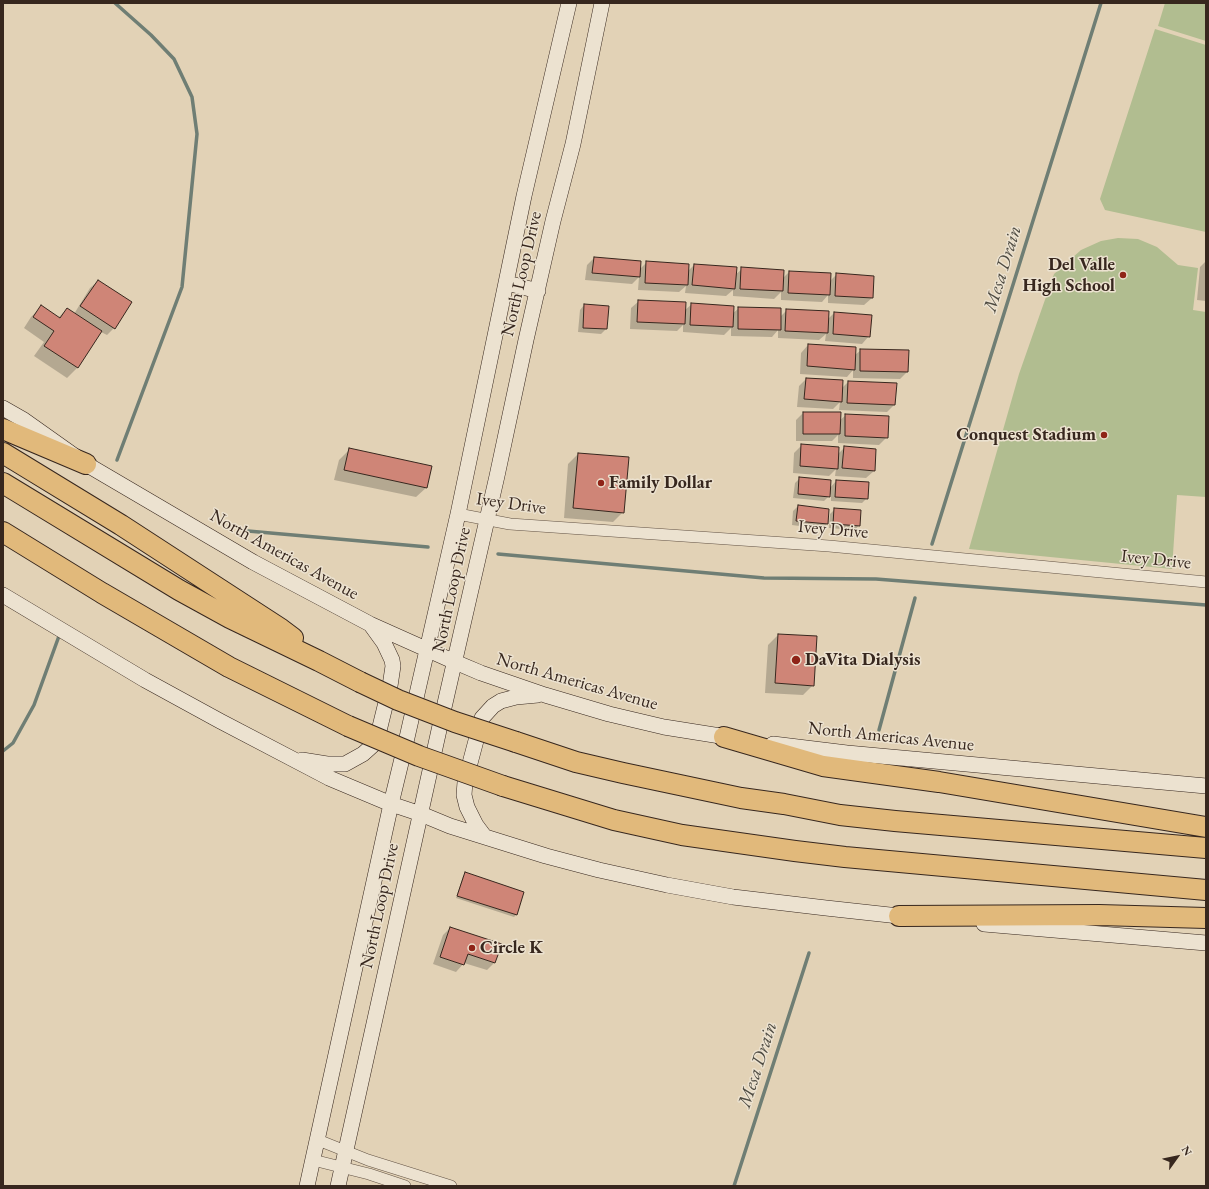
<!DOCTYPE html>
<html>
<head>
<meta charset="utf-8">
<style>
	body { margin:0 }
	#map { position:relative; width:1209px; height:1189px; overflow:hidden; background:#e2d2b6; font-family:"EB Garamond",serif }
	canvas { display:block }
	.frame { position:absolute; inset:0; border:4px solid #37271e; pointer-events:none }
	.north { position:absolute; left:1157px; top:1137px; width:40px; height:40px; -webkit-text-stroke:3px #ece2d0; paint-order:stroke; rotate:57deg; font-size:11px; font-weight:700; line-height:16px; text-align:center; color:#37271e }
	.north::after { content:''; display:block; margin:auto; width:14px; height:18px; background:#37271e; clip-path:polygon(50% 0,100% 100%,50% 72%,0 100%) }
</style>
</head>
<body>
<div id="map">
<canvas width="1209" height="1189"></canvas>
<div class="frame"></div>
<div class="north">N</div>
</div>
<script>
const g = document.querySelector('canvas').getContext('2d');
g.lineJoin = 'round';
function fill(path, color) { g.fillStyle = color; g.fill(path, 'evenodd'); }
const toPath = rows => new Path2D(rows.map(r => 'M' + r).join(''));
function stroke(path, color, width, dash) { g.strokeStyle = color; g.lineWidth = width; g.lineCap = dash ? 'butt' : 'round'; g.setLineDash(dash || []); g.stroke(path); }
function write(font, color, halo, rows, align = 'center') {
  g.font = font + ' "EB Garamond",serif'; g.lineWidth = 3; g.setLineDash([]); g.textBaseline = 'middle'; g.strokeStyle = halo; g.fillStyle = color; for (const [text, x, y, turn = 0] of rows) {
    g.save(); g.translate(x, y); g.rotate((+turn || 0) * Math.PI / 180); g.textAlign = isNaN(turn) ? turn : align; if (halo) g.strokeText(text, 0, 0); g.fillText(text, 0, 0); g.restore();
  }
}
fill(toPath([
	[1165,3,1206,3,1206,41,1158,26],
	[1155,29,1206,45,1206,232,1105,210,1100,199],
	[1118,238,1138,239,1157,247,1178,265,1198,268,1193,310,1206,312,1206,497,1177,495,1172,569,969,549,1019,374,1054,274,1081,250,1101,241]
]), '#b1bd90');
fill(toPath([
	[594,258,640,269,647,262,688,271,694,265,735,275,742,269,783,278,789,272,830,281,837,274,872,298,864,305,828,303,828,295,822,302,781,300,781,292,774,299,733,296,733,290,726,296,685,293,686,286,679,292,638,290,639,277,632,284,585,280,587,265],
	[1206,261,1206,301,1197,300,1200,267],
	[98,281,114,328,107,335,101,332,77,368,67,378,34,356,44,342,24,328,31,317,41,307,58,318,67,309,74,314,90,288],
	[639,301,685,310,692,304,732,314,739,308,780,317,787,310,827,320,834,313,869,336,862,344,825,341,826,334,819,340,778,338,778,330,772,337,731,336,731,328,724,335,683,332,683,325,677,331,630,329,631,308],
	[584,305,606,329,601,334,578,332,580,310],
	[808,345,855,355,861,350,907,372,900,379,853,378,853,370,847,377,800,374,801,353],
	[806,379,842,388,848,382,895,384,894,405,887,412,839,410,840,402,833,409,797,407,799,386],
	[803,413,839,421,846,415,887,437,879,445,838,443,838,435,832,441,796,441,796,420],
	[802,445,838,454,844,448,874,471,866,478,835,476,836,469,829,476,793,473,794,453],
	[349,450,427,487,416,497,334,480,339,460],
	[578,454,623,512,613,522,564,518,568,464],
	[800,478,830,488,836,481,867,498,862,503,831,501,831,494,824,501,793,498,795,483],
	[798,506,828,509,827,524,822,529,792,525,793,511],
	[835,509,859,525,855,530,829,528,830,514],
	[778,635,813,685,803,695,765,693,768,645],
	[465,874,516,915,514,917,456,898,463,876],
	[450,928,494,963,487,970,464,963,456,972,433,964,443,935]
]), '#0003');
stroke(toPath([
	[115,3,151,35,174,59,192,97,197,134,182,287,117,460],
	[248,531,428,547],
	[932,544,1101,3],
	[498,554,764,578,876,579,1206,605],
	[879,730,915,598],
	[3,751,13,743,34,705,59,636],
	[734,1186,809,953]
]), '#6f7e74', 3.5);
const building = toPath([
	[594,257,641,261,640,277,592,273,594,257],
	[646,261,689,264,688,285,645,283,646,261],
	[694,264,737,267,735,289,692,285,694,264],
	[741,267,784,270,783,291,740,289,741,267],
	[789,271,831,273,830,295,788,293,789,271],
	[836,273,874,276,873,298,835,296,836,273],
	[98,280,132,302,115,329,80,306,98,280],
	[638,300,686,302,685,324,637,322,638,300],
	[691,303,734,306,733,327,690,325,691,303],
	[584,304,609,306,607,329,583,328,584,304],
	[41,305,60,318,67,308,102,331,78,368,44,346,54,331,33,317,41,305],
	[738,307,781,308,781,330,738,329,738,307],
	[786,309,829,311,828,333,785,331,786,309],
	[834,312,872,315,870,337,833,334,834,312],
	[808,344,856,347,855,370,807,366,808,344],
	[860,349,909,350,908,372,860,371,860,349],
	[806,378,843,380,842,402,804,399,806,378],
	[848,381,897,383,895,405,847,403,848,381],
	[803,412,841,412,840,434,803,434,803,412],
	[845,414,889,416,888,438,845,436,845,414],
	[801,444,839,447,838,469,800,466,801,444],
	[844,446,876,449,875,471,842,468,844,446],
	[349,448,432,466,427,488,344,470,349,448],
	[578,453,629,457,624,513,573,508,578,453],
	[799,477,831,480,830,497,798,494,799,477],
	[836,480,869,482,868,499,835,497,836,480],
	[798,505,829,509,828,524,796,521,798,505],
	[834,508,861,510,860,526,833,524,834,508],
	[778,634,817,636,814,686,775,683,778,634],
	[465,872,524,892,517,915,457,896,465,872],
	[450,927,502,944,495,963,468,954,464,965,440,957,450,927]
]);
fill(building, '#cf8577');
stroke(building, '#37271e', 1);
const minor = toPath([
	[458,514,510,524,829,546,1206,582],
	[318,1140,368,1160,451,1186],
	[313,1160,369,1174,405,1186]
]);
const secondary = toPath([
	[507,283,538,291],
	[3,408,24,420,86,464,253,562,370,624,455,662,481,673,545,695,609,714,664,727,733,738],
	[3,595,145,680,220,721,329,778,391,804,421,814,450,826,546,856,599,870,667,885,733,897,826,908,908,917],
	[773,744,847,753,1206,786],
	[302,760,327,764,345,764,363,754,373,745,377,739,390,686,393,666,392,660,384,643,371,625],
	[485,837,476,825,467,807,464,795,465,782,482,718,493,706,501,701,516,697,538,695],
	[984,924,1206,943],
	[307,1186,391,804,406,742,458,514,524,196,569,3],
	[338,1186,443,712,497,476,526,340,553,221,573,144,602,3]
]);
const motorway = toPath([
	[3,429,86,464],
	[3,453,121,525,281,629,293,638],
	[3,483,179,590,230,618,319,661,360,682],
	[3,532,102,593,229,667,348,726],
	[724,737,823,766,939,782,1206,827],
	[516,742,576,762,623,773,741,798,784,804,840,815,895,821,1206,848],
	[503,786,614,820,682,835,795,851,845,857,1206,890],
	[899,916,1099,915,1206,918]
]);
stroke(minor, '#625244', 12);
stroke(secondary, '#37271e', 16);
stroke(motorway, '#37271e', 22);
stroke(minor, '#ece2d0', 11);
stroke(secondary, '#ece2d0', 15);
stroke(motorway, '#e1b97b', 20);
const motorwayBridge = toPath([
	[360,682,398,700,455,722,516,742],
	[348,726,419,756,503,786]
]);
stroke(motorwayBridge, '#37271e', 22, []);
stroke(motorwayBridge, '#e1b97b', 20);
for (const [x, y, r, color] of [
	[1123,275,4,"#8f2418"],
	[1104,435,4,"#8f2418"],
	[601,483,4,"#8f2418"],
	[796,660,5,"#8f2418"],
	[472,948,4,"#8f2418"]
]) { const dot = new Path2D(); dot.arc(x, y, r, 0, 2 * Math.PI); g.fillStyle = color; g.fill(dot); stroke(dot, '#ece2d0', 1.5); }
write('bold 18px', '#37271e', '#ece2d0', [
	["Del Valle",1115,265,"right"],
	["High School",1115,286,"right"],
	["Conquest Stadium",1096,435,"right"],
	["Family Dollar",609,483],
	["DaVita Dialysis",805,660],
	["Circle K",480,948]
], 'left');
write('18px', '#37271e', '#ece2d0', [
	["North Loop Drive",522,274,-77],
	["Ivey Drive",511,504,8],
	["Ivey Drive",833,530,5],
	["North Americas Avenue",284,555,29],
	["Ivey Drive",1156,560,6],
	["North Loop Drive",452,590,-78],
	["North Americas Avenue",577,682,16],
	["North Americas Avenue",891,737,6],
	["North Loop Drive",380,906,-78]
]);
write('italic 19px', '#4e4b42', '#ece2d0', [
	["Mesa Drain",1003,269,-73],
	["Mesa Drain",758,1065,-72]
]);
</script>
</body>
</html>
